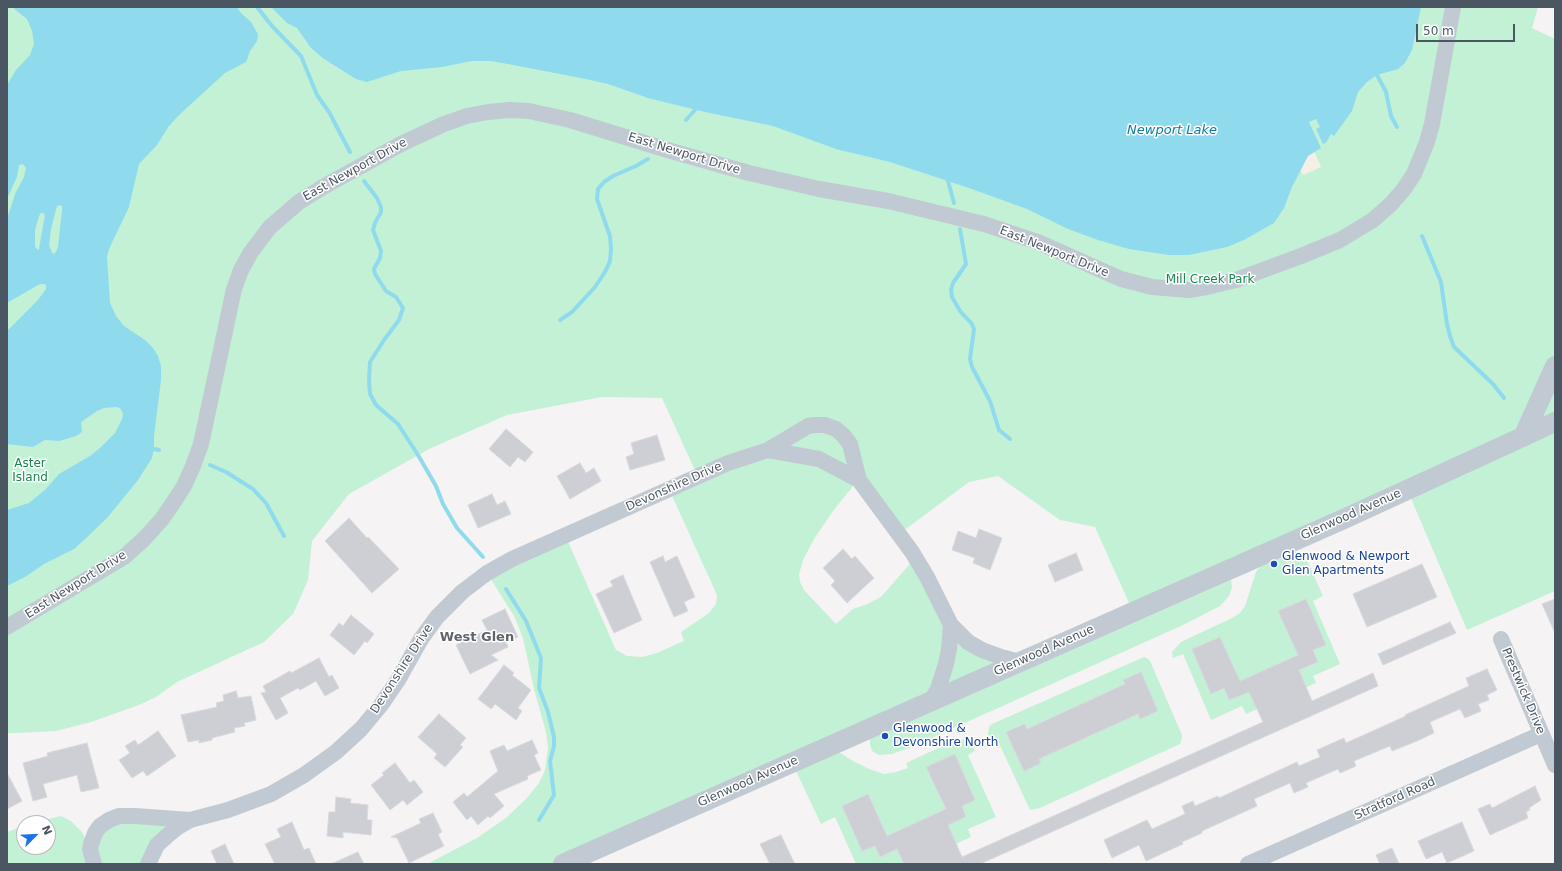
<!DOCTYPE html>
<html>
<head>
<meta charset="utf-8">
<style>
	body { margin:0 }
	#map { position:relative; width:1562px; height:871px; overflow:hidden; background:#f5f3f3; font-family:"DejaVu Sans",sans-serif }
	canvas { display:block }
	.frame { position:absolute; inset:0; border:8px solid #4a5661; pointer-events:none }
	.north { position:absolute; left:16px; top:815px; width:40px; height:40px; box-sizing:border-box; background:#fff; border:1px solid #b7bbc0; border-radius:50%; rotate:66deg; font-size:11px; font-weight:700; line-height:16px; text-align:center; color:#4a5661 }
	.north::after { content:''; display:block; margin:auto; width:14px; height:18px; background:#1a73e8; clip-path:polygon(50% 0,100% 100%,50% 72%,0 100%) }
	.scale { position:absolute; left:1416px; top:24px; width:99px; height:18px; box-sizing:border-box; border:2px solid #4a5661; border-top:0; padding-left:5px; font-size:12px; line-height:14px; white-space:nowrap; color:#4a5661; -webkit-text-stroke:3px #fff; paint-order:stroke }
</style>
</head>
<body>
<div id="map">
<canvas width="1562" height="871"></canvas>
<div class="frame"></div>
<div class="north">N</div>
<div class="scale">50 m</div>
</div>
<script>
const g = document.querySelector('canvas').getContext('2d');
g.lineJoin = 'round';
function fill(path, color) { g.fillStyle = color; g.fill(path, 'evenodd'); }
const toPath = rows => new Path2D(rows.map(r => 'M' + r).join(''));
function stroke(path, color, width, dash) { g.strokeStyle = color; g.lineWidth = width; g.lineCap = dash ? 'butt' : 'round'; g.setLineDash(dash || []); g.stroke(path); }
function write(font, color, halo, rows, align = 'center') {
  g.font = font + ' "DejaVu Sans",sans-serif'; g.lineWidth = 3; g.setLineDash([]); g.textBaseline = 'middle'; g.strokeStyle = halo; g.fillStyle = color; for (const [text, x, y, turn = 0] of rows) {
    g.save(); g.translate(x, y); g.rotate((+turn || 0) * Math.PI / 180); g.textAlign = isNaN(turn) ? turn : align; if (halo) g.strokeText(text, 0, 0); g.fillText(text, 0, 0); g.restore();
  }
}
fill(toPath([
	[7,7,1538,7,1532,28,1555,39,1555,591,1467,630,1407,489,1133,612,1095,527,1060,520,998,476,969,482,899,534,858,480,833,511,814,539,803,560,799,574,800,582,804,590,836,624,853,609,865,605,881,597,915,558,951,625,1020,662,563,864,427,864,477,838,506,818,527,798,539,783,545,770,548,748,546,732,534,689,523,638,514,616,487,573,565,535,616,650,627,656,642,657,657,653,684,641,681,632,709,613,716,604,717,595,669,489,698,477,662,398,602,397,507,415,431,448,349,494,312,541,308,580,293,614,264,642,177,682,156,697,139,705,91,722,56,731,18,733,7,733],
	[1295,552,1300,552,1306,558,1323,596,1313,601,1340,664,1313,676,1316,683,1246,714,1242,706,1211,720,1183,654,1173,658,1172,652,1181,642,1232,618,1240,613,1245,606,1256,572,1260,567],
	[1278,611,1326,645,1313,650,1318,662,1229,700,1224,688,1211,693,1192,649,1220,637,1240,681,1298,655],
	[1231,580,1232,587,1229,596,1220,606,1183,625,909,748,892,754,879,755,872,751,870,744,870,739],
	[1144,657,1147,658,1150,661,1182,735,1182,738,1180,744,1040,808,1030,810,998,741,992,744,988,734,989,727,992,724],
	[1140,672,1158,711,1140,718,1138,714,1131,717,1039,759,1041,763,1007,732,1025,724,1027,729,1125,684,1124,680],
	[958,739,965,740,972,745,975,751,968,755,996,817,968,829,971,837,911,864,894,864,894,862,890,864,856,864,835,817,821,824,796,771,839,752,853,761,869,769,884,774,896,772,908,768,906,763],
	[955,754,975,800,962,806,966,817,948,825,903,861,897,849,880,857,875,846,862,851,842,806,868,794,887,836,946,809,926,767],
	[61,816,71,821,82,832,90,848,109,820,190,820,148,864,7,864,7,832,24,826,24,847,48,847,48,823,33,823]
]), '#c3f1d5');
fill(toPath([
	[1314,151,1321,167,1303,175,1300,170,1308,156]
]), '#f5f0e5');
fill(toPath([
	[12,7,237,7,241,13,251,22,258,34,257,41,250,51,246,62,225,73,179,115,169,126,157,145,139,164,129,207,109,249,107,257,110,303,116,316,124,326,145,340,153,348,158,356,161,366,161,380,154,436,154,449,152,458,138,480,107,518,85,539,74,549,44,564,25,577,7,586,7,510,29,503,46,489,59,474,90,456,100,448,115,433,122,419,123,414,121,409,117,407,104,408,97,411,81,422,82,432,76,436,59,441,45,440,33,447,7,444,7,331,38,300,46,289,46,285,44,284,40,284,7,303,7,219,15,194,24,177,26,168,23,164,19,165,17,177,7,199,7,85,16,70,30,55,34,44,32,31,27,19],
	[60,205,62,206,62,210,58,247,56,252,53,254,49,246,51,229,57,206],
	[41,213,43,213,45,216,44,220,39,249,38,250,35,247,35,230,39,216],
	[271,7,1421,7,1412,50,1405,63,1398,69,1377,75,1367,82,1358,92,1352,111,1334,136,1331,134,1326,143,1323,144,1316,129,1320,127,1316,119,1309,122,1321,148,1308,156,1292,187,1284,208,1274,223,1244,240,1227,247,1189,255,1169,255,1129,249,1098,240,1068,229,1027,209,969,188,890,162,836,149,773,126,705,112,648,98,608,84,586,79,513,65,491,61,472,61,442,67,401,71,367,82,356,79,324,59,311,48,297,28,287,23]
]), '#90daee');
stroke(toPath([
	[257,7,272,26,301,56,317,95,329,112,350,152],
	[1377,75,1386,92,1391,116,1397,127],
	[686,120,695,110],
	[364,181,377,198,381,207,381,212,375,223,373,230,381,251,380,258,374,269,375,274,386,291,396,297,403,308,399,320,384,340,370,362,369,381,370,394,376,405,398,424,418,455,436,486,443,504,457,528,483,557],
	[948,181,954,203],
	[960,229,966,264,953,283,951,290,952,297,960,311,972,324,974,329,970,359,972,367,990,401,999,430,1010,439],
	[1422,236,1441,282,1447,324,1450,336,1454,347,1493,384,1504,398],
	[560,320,572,312,595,287,605,272,610,261,611,249,610,236,597,199,598,189,604,182,613,176,636,166,648,159],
	[154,449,159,450],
	[210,465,226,472,253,489,266,503,284,536],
	[506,589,526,621,541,658,539,688,548,712,554,737,554,746,550,761,554,795,539,820]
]), '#90daee', 4);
const building = toPath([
	[506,429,533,452,525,462,518,457,510,467,489,449,506,429],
	[657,435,665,460,630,470,626,457,634,454,631,443,657,435],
	[580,463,586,473,594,468,601,481,570,499,557,476,580,463],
	[492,494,497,505,505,501,511,514,478,528,468,505,492,494],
	[349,518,367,538,368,537,399,569,372,593,325,541,349,518],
	[979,529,1002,538,990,570,973,563,975,558,952,550,958,531,976,538,979,529],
	[843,549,852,559,855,556,874,578,847,603,831,585,835,581,823,568,843,549],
	[1076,553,1083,570,1055,582,1048,565,1076,553],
	[663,556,665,562,677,556,695,597,684,602,688,611,674,617,650,562,663,556],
	[1422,564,1437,597,1367,627,1353,594,1422,564],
	[623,575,642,620,614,633,596,594,613,586,610,581,623,575],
	[1306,599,1326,645,1313,650,1318,662,1299,670,1312,701,1373,673,1378,686,980,864,904,864,897,849,880,857,875,846,862,851,842,806,868,794,887,836,946,809,926,767,955,754,975,800,962,806,966,817,948,825,962,857,1263,722,1249,692,1229,700,1224,688,1211,694,1192,649,1220,637,1240,681,1298,655,1278,611,1306,599],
	[1555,599,1555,633,1542,604,1555,599],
	[505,609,518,637,506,642,508,647,491,655,498,660,470,674,456,645,487,630,482,620,505,609],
	[351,615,374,634,367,643,365,641,354,655,330,635,339,623,343,626,351,615],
	[1450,622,1456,633,1383,665,1378,654,1450,622],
	[319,658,329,677,332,675,339,688,325,696,316,681,300,690,298,688,280,698,288,713,276,720,261,693,266,692,263,686,290,671,291,673,319,658],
	[504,665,514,673,512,675,531,690,518,708,522,711,516,720,495,704,491,709,478,699,504,665],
	[1487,669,1497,690,1487,695,1489,700,1478,704,1481,711,1465,718,1460,709,1430,722,1434,733,1417,741,1392,751,1390,746,1354,761,1356,766,1340,773,1338,769,1306,783,1308,787,1294,793,1290,783,1254,799,1257,806,1202,831,1202,833,1182,842,1183,844,1146,861,1139,845,1112,858,1104,840,1147,820,1152,829,1185,814,1182,806,1193,801,1195,806,1218,796,1219,798,1297,762,1299,766,1320,757,1317,750,1344,738,1346,743,1406,716,1405,715,1469,686,1466,678,1487,669],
	[1141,672,1158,711,1140,719,1138,714,1039,759,1041,763,1024,771,1006,732,1025,724,1027,729,1125,684,1123,680,1141,672],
	[236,691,238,698,251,696,256,720,244,723,245,726,234,728,235,732,212,738,212,740,199,743,199,740,188,742,181,715,217,707,216,703,224,701,223,695,236,691],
	[439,714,466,738,460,745,463,747,445,767,434,758,437,754,418,737,439,714],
	[158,731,176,756,147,776,143,771,132,778,119,760,130,753,125,746,135,740,138,745,158,731],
	[532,740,538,753,534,755,541,770,527,776,528,779,494,794,504,806,490,818,488,816,478,825,471,816,467,820,453,802,464,793,467,797,498,771,490,751,504,745,507,751,532,740],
	[87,743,99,788,81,792,77,775,43,784,47,797,33,801,23,763,48,756,47,753,87,743],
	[395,763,410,783,414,780,423,792,407,805,403,800,390,810,371,785,384,775,382,773,395,763],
	[7,773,22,801,7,809,7,773],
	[1535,786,1541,800,1529,808,1530,810,1526,812,1528,818,1490,835,1478,809,1490,804,1492,808,1535,786],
	[336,797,351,799,350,803,368,805,367,820,372,820,371,835,343,832,343,838,327,836,329,812,335,812,336,797],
	[433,813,442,832,438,834,444,846,409,863,397,838,391,837,421,823,419,819,433,813],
	[292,822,304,850,309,848,316,864,275,864,265,844,281,837,277,829,292,822],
	[1462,822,1474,851,1447,863,1442,852,1426,859,1418,841,1462,822],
	[781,835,789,852,795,864,770,864,760,844,781,835],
	[225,844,234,864,217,864,211,851,225,844],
	[1392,848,1399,864,1380,864,1376,855,1392,848],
	[358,852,364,864,331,864,358,852]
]);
fill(building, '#cdcfd5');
stroke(building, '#d7d9de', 1);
stroke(toPath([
	[768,450,808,426,814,425,825,425,836,429,843,435,850,444,859,480],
	[7,627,124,557,144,539,162,519,175,500,184,486,193,466,201,444,234,289,241,270,251,252,270,227,299,202,323,187,401,144,444,124,467,116,488,112,510,110,529,111,570,120,671,151,749,173,819,189,888,201,984,224,1038,242,1121,279,1152,287,1189,290,1207,287,1236,280,1301,256,1340,240,1373,220,1391,204,1404,189,1414,174,1427,142,1432,124,1453,7],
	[1501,639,1555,765],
	[931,701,938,689,946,664,949,649,951,625],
	[94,864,90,849,91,844,95,833,100,826,109,820,119,816,135,816,190,820],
	[148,864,157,845,168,835,178,827,190,820,228,810,271,794,304,775,336,752,361,729,381,705,398,680,421,639,437,617,462,592,487,573,512,559,728,463,768,450,819,459,859,480,912,552,927,577,951,625,968,642,982,650,1001,657,1020,662],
	[1248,864,1541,734]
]), '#c1cad2', 16);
stroke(toPath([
	[1524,435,1555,366],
	[563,864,1346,518,1555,422]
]), '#c1cad2', 20);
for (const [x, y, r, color] of [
	[1274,564,4,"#1a4fb4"],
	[885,736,4,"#1a4fb4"]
]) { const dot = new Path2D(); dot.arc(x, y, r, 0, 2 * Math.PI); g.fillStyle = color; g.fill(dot); stroke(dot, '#fff', 1.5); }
write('12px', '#4a5661', '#fff', [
	["East Newport Drive",684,154,17],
	["East Newport Drive",355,170,-29],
	["East Newport Drive",1054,252,22],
	["Devonshire Drive",674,487,-24],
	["Glenwood Avenue",1351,515,-24],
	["East Newport Drive",76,585,-32],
	["Glenwood Avenue",1044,651,-24],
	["Devonshire Drive",402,669,-57],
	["Prestwick Drive",1523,691,67],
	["Glenwood Avenue",748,782,-24],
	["Stratford Road",1395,799,-24]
]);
write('12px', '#17864f', '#fff', [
	["Mill Creek Park",1210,280],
	["Aster",30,464],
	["Island",30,478]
]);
write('12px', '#164399', '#fff', [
	["Glenwood & Newport",1282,557],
	["Glen Apartments",1282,571],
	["Glenwood &",893,729],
	["Devonshire North",893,743]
], 'left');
write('italic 13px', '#0c7c9b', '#fff', [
	["Newport Lake",1172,131]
]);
write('bold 13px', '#5f6368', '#fff', [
	["West Glen",477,638]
]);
</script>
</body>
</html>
